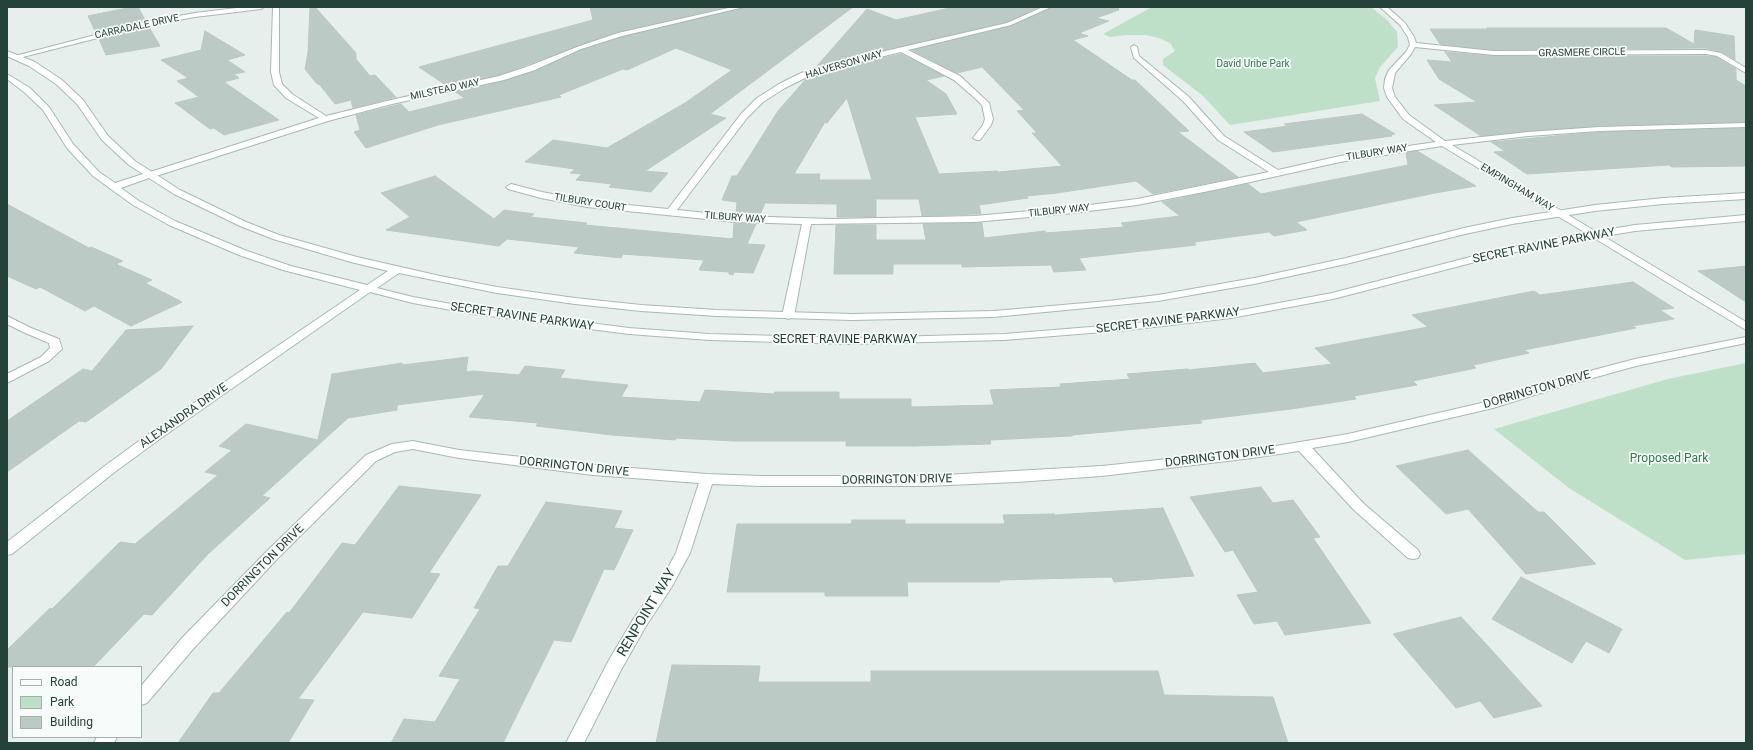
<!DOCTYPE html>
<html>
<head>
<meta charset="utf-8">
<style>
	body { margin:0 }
	#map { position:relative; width:1753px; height:750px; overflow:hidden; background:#e6efeb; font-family:Roboto,sans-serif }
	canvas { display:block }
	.frame { position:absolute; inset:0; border:8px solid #24423a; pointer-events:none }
	.legend { position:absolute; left:12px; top:666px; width:130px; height:72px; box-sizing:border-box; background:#f7fbf9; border:1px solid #a3b1ad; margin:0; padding:5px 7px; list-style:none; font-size:12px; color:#24423a }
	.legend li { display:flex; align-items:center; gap:8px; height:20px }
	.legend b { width:20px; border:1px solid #a3b1ad }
</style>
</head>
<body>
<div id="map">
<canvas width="1753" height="750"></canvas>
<div class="frame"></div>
<ul class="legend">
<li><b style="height:5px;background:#fff"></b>Road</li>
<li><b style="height:11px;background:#bfe0c8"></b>Park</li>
<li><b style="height:11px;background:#bbcac4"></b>Building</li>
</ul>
</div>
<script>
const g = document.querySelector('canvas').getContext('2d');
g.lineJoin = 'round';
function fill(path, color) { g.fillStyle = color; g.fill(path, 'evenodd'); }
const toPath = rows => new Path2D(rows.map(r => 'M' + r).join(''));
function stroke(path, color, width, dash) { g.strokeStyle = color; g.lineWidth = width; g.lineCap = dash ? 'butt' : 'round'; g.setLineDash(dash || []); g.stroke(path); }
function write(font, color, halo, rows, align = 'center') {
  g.font = font + ' Roboto,sans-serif'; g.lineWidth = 3.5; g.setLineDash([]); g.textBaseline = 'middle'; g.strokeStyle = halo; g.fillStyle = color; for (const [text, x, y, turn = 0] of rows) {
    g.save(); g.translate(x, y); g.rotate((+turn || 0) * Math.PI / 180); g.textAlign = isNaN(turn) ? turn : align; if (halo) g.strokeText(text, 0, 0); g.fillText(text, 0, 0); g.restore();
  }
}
fill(toPath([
	[1152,7,1371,7,1387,20,1397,32,1398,47,1380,67,1375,78,1380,101,1230,125,1202,95,1163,65,1163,59,1175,51,1170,43,1159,38,1145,35,1126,35,1110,37,1103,34],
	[1746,363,1746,554,1685,560,1569,488,1494,429,1668,379]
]), '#bfe0c8');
const building = toPath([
	[132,7,138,7,145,20,96,33,88,16,132,7],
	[310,7,315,7,356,53,356,59,370,76,375,75,396,97,353,108,351,100,335,104,319,84,317,84,305,69,308,52,310,7],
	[590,7,726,7,618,32,499,75,447,86,419,67,593,20,590,7],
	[745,7,853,7,710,114,726,118,645,171,668,173,651,192,609,187,612,184,576,180,582,174,570,173,575,169,525,162,553,140,607,148,685,103,732,70,676,48,627,70,623,69,559,95,561,97,438,125,366,148,354,132,360,130,356,115,401,104,409,112,465,98,455,92,504,81,535,71,582,50,622,37,745,7],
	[954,7,1039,7,1007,22,817,66,867,9,896,20,954,7],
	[1052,7,1118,7,1119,10,1096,18,1109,21,1079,33,1088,36,1073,40,1132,80,1135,80,1189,131,1178,132,1238,177,1153,194,1136,181,1057,193,1027,196,1028,198,979,205,981,214,975,214,922,216,919,199,877,199,876,196,876,217,837,217,837,204,765,203,760,215,736,214,737,202,722,200,732,176,737,176,778,111,806,79,834,69,901,54,944,76,926,80,946,94,957,114,915,117,939,174,997,171,998,172,1062,166,1032,133,1037,133,1017,111,1024,110,982,67,957,73,912,50,1011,26,1052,7],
	[847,98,872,180,819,180,820,174,794,174,825,122,827,123,847,98],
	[145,27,149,27,160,46,106,55,99,39,145,27],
	[1487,28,1666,28,1694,44,1695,30,1734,36,1735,60,1722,52,1706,48,1494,50,1440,44,1430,29,1488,29,1487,28],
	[205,31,245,55,227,60,245,72,234,74,239,78,224,82,279,120,224,135,214,128,210,129,175,103,199,97,177,81,188,78,161,60,201,50,205,31],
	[1445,52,1494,56,1706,56,1716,57,1736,69,1736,80,1746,86,1746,122,1599,126,1481,136,1434,105,1477,102,1439,79,1427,60,1452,62,1445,52],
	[1362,114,1395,134,1389,135,1392,136,1273,152,1244,132,1288,126,1284,124,1362,114],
	[1746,128,1746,166,1672,167,1669,165,1527,174,1494,152,1505,151,1491,142,1599,132,1746,128],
	[1417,151,1476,186,1435,193,1296,222,1307,230,1274,236,1269,232,1194,242,1196,245,1079,258,1086,270,1054,272,1051,265,962,267,962,264,893,264,893,274,834,274,836,225,876,225,876,240,926,240,923,224,982,223,984,238,1045,231,1046,233,1124,227,1121,223,1180,216,1162,202,1248,184,1261,194,1408,165,1406,153,1417,151],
	[435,176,494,219,504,210,534,214,530,217,587,223,585,225,733,239,734,223,756,224,747,244,765,245,753,273,734,272,733,275,729,274,729,272,699,270,704,260,623,254,621,258,574,253,579,247,507,239,499,246,386,230,410,217,381,193,435,176],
	[7,204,89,248,91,247,123,261,116,264,152,280,145,283,182,302,131,326,94,306,85,311,40,287,36,289,7,276,7,204],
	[1746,266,1746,302,1698,271,1746,266],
	[1633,282,1674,308,1660,310,1674,319,1632,326,1636,328,1524,350,1529,353,1473,365,1476,368,1413,381,1417,385,1354,396,1356,399,1291,409,1200,420,1202,423,1072,435,1072,436,990,440,991,444,913,446,846,446,846,441,733,441,676,438,675,440,612,435,536,426,538,423,469,417,485,394,397,405,397,410,348,418,262,496,270,498,208,554,152,615,144,614,93,667,7,667,7,650,50,608,52,609,120,542,135,544,218,475,205,472,232,450,219,446,246,424,318,440,332,374,402,363,402,365,468,357,466,372,473,371,519,375,525,366,565,370,560,378,628,385,621,397,700,402,705,390,774,394,775,392,839,392,839,399,911,399,911,407,994,405,990,390,1061,387,1060,384,1130,379,1127,374,1188,369,1189,370,1255,363,1263,373,1332,364,1315,348,1428,327,1412,315,1534,291,1540,295,1633,282],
	[193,326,161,369,86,422,79,421,7,472,7,421,83,369,92,371,126,330,193,326],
	[1468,450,1538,512,1544,512,1596,564,1526,574,1468,509,1446,514,1396,466,1468,450],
	[399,486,481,495,429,573,440,574,412,618,363,612,298,699,314,700,288,743,178,743,213,693,219,693,287,612,289,613,342,543,355,545,399,486],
	[1261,487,1273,503,1293,500,1320,537,1313,538,1371,623,1285,635,1277,621,1254,624,1237,595,1258,592,1233,550,1225,552,1190,497,1261,487],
	[546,502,622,511,614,528,633,530,614,570,604,569,571,642,554,640,503,743,391,743,404,719,435,722,460,679,439,676,480,609,474,608,498,566,508,566,546,502],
	[1163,508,1194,576,1114,582,1112,577,999,580,1000,582,907,582,908,596,825,596,825,592,727,592,737,524,851,524,852,520,905,520,905,524,1005,524,1003,515,1054,514,1055,515,1163,508],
	[1521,577,1622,629,1609,653,1586,641,1572,663,1492,619,1521,577],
	[1461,617,1487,645,1542,706,1494,718,1480,701,1456,708,1393,634,1461,617],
	[672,665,760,666,758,682,871,682,871,671,1158,671,1164,695,1273,697,1288,743,656,743,672,665]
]);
fill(building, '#bbcac4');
stroke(building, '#b8c9c2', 1);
const street = toPath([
	[245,7,264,7,261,9,195,17,145,26,15,59,11,57,145,22,195,13,245,7],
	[273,7,279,7,279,72,282,84,292,94,326,116,391,100,499,76,529,66,577,47,618,33,733,7,744,7,622,36,581,49,535,70,504,80,392,104,328,121,153,177,147,177,146,175,147,173,319,118,286,98,274,85,271,72,273,7],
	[1043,7,1051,7,1011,25,908,50,960,76,989,103,993,119,991,125,980,140,977,140,973,138,983,125,985,119,982,105,977,100,954,80,901,52,834,68,807,77,785,88,763,102,747,118,677,210,736,216,833,219,975,216,1073,207,1137,199,1269,172,1218,140,1183,101,1134,58,1131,47,1134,45,1137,47,1139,56,1189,97,1224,136,1278,170,1340,156,1436,142,1403,119,1387,97,1384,88,1385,79,1389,70,1406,52,1410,45,1408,37,1400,25,1380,7,1387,7,1405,23,1414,37,1416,43,1494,51,1706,50,1721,53,1746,68,1746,73,1717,56,1706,54,1494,55,1415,47,1411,54,1395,73,1392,88,1395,97,1409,115,1445,141,1528,132,1599,127,1746,123,1746,127,1599,131,1528,136,1452,145,1746,322,1746,330,1442,146,1340,162,1219,189,1137,205,1073,213,975,222,811,224,794,316,788,319,782,316,802,224,736,222,587,207,541,198,508,189,506,187,511,184,542,192,587,201,668,209,741,114,757,98,779,84,801,73,829,64,1007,23,1043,7],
	[7,316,31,328,59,339,62,349,49,361,7,383,7,374,41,357,50,348,49,343,23,332,7,324,7,316],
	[1746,337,1746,343,1636,366,1560,387,1493,408,1348,442,1312,448,1364,504,1418,550,1420,554,1418,558,1413,559,1408,558,1354,510,1299,451,1252,458,1102,476,1017,482,927,486,761,486,712,484,690,553,671,588,646,626,621,670,584,743,566,743,609,660,634,618,661,580,676,553,699,483,593,475,459,458,413,449,395,452,376,461,278,558,194,648,147,703,141,705,141,686,182,638,268,550,366,455,392,444,413,441,459,450,593,465,707,474,761,476,927,476,1102,466,1252,450,1348,434,1490,401,1552,381,1635,359,1746,337],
	[97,737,117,737,114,743,94,743,97,737]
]);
const secondary = toPath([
	[7,51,35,62,62,80,83,100,108,136,135,161,180,190,246,222,279,235,357,257,440,276,497,287,575,298,641,305,717,310,852,314,994,311,1108,301,1158,295,1254,278,1346,258,1464,228,1512,218,1595,205,1663,198,1746,193,1746,199,1663,204,1595,211,1512,224,1465,234,1346,264,1254,284,1158,301,994,317,852,320,717,316,641,311,575,304,497,293,399,273,377,288,413,297,473,308,629,328,710,334,850,338,1004,334,1128,324,1231,312,1332,293,1501,249,1550,239,1635,225,1746,215,1746,221,1635,231,1550,245,1502,255,1333,299,1231,318,1128,330,1004,340,850,344,710,340,629,334,473,314,413,303,370,292,164,436,116,471,12,554,7,555,7,542,106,465,154,430,360,290,283,270,239,255,169,225,133,205,93,176,67,148,43,110,24,92,7,79,7,74,30,88,49,107,73,144,99,172,115,183,143,174,129,165,102,140,77,104,56,84,29,66,7,56,7,51],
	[149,178,174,194,240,226,273,239,351,262,388,271,367,285,291,266,247,251,175,221,139,201,121,188,149,178]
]);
stroke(street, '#a8b8b2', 2);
stroke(secondary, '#a4bbb3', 2);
fill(street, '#fff');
fill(secondary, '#fff');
write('10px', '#24423a', '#f7fbf9', [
	["CARRADALE DRIVE",137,27,-12],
	["GRASMERE CIRCLE",1582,53,-1],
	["HALVERSON WAY",844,65,-16],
	["MILSTEAD WAY",445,90,-12],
	["TILBURY WAY",1377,153,-9],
	["EMPINGHAM WAY",1517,188,31],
	["TILBURY COURT",590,203,9],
	["TILBURY WAY",1059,211,-6],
	["TILBURY WAY",735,218,4]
]);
write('10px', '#2d7a4b', '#f7fbf9', [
	["David Uribe Park",1253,64]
]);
write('12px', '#24423a', '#f7fbf9', [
	["SECRET RAVINE PARKWAY",1544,246,-11],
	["SECRET RAVINE PARKWAY",522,317,8],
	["SECRET RAVINE PARKWAY",1168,321,-7],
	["SECRET RAVINE PARKWAY",845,340],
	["DORRINGTON DRIVE",1537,390,-16],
	["ALEXANDRA DRIVE",184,416,-35],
	["DORRINGTON DRIVE",1220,457,-7],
	["DORRINGTON DRIVE",574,467,6],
	["DORRINGTON DRIVE",897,480,-1],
	["DORRINGTON DRIVE",263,566,-45]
]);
write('12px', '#2d7a4b', '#f7fbf9', [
	["Proposed Park",1669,459]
]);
write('14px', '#24423a', '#f7fbf9', [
	["RENPOINT WAY",647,613,-59]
]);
</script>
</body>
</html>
